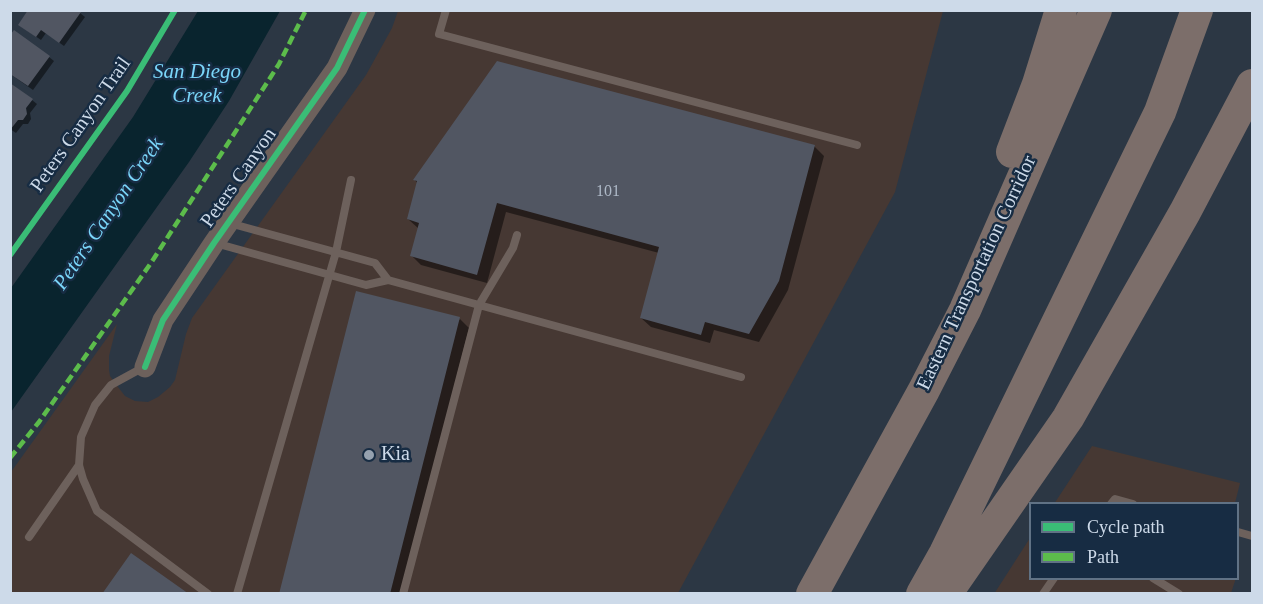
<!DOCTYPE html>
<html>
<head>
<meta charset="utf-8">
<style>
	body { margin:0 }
	#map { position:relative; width:1263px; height:604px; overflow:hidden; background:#2c3744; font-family:"Times New Roman",serif }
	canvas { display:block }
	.frame { position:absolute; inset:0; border:12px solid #cddae9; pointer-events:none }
	.legend { position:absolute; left:1029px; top:502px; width:210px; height:78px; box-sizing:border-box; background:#172c43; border:2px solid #607285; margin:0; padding:8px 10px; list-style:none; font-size:18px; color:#cddae9 }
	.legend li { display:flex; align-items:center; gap:12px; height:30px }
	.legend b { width:30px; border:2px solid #607285 }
</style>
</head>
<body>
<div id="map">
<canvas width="1263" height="604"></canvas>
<div class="frame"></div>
<ul class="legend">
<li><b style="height:8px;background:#3abd76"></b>Cycle path</li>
<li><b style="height:8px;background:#5cbc4b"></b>Path</li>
</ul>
</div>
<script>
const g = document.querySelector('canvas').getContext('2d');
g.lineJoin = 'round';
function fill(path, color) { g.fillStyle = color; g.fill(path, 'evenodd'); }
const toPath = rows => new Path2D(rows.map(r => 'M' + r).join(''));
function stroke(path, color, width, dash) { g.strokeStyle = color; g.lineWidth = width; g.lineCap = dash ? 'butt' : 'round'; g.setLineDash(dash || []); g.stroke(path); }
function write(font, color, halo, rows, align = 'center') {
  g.font = font + ' "Times New Roman",serif'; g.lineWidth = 5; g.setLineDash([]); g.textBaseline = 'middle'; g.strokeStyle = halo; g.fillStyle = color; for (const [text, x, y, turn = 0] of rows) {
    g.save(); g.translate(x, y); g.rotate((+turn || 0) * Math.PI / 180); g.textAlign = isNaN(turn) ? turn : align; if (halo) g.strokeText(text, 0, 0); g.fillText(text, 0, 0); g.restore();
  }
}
fill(toPath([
	[398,11,943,11,895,192,678,593,11,594,11,472,117,324,109,356,109,370,110,376,118,387,125,396,135,401,148,402,158,397,170,387,175,380,186,334,192,318,366,75,392,28],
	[1092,446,1240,483,1235,503,1054,504],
	[1030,538,1030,578,1235,578,1235,581,1231,593,994,594]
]), '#463833');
fill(toPath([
	[198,11,280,11,229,101,189,162,11,412,11,288,133,117]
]), '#09242e');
fill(toPath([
	[80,13,85,17,64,46,46,33,41,40,25,29],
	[49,57,54,61,33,90,10,74],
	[32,100,37,104,30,113,31,119,28,124,23,124,16,133,10,129],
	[814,146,824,156,788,290,759,342,714,330,710,343,651,327,641,318,659,253,506,212,487,283,421,265,412,256,419,229,408,219,418,184,415,180],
	[460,319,469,328,401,594,280,594]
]), '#0007');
fill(toPath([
	[28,10,79,10,81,12,59,43,41,30,36,37,18,25],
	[14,30,50,56,28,86,10,74,10,35],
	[497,61,815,145,779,281,749,334,705,322,701,335,640,318,659,247,497,203,477,275,410,256,419,223,407,219,417,181,413,180],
	[10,83,33,99,26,108,27,114,23,120,18,120,10,130],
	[356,291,460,317,390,594,279,594],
	[131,553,189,594,102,594]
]), '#515662');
stroke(toPath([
	[446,10,439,34,857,145],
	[229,223,375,263,388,280],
	[215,243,366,285,388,280,741,377],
	[144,367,111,385,95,405,81,437,79,465,83,479,97,511,208,594],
	[1111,504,1115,499,1133,504],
	[1238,532,1252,536],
	[29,537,79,465],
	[1153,578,1179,594],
	[237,594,336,252,351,180],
	[403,594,479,305,513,248,517,235],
	[1043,594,1054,578]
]), '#6d615c', 8);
stroke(toPath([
	[145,367,163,320,214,243,337,68,365,10]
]), '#6d615c', 21);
stroke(toPath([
	[1012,152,1038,84,1061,10],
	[812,594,924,390,965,310,1096,10],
	[922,594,945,553,1160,112,1197,10],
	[946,594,1068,418,1185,212,1252,85]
]), '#7c6e6a', 32);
stroke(toPath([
	[10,458,39,422,151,263,279,64,306,10]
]), '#5cbc4b', 4.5, [9, 4.5]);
stroke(toPath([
	[10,255,127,91,175,10],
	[145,367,163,320,214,243,337,68,365,10]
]), '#3abd76', 6);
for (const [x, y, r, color] of [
	[369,455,6,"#95a1af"]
]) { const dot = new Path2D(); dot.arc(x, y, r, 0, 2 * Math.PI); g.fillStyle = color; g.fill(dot); stroke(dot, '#172c43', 2); }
write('16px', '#aeb9c7', null, [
	["101",608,192]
]);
write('20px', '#cddae9', '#172c43', [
	["Peters Canyon Trail",81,125,-55],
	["Peters Canyon",239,178,-55],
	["Eastern Transportation Corridor",977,273,-65]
]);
write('20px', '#cddae9', '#172c43', [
	["Kia",381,455]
], 'left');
write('italic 21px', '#7ad5f9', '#172c43', [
	["San Diego",197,72],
	["Creek",197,96],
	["Peters Canyon Creek",109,214,-56]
]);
</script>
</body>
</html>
